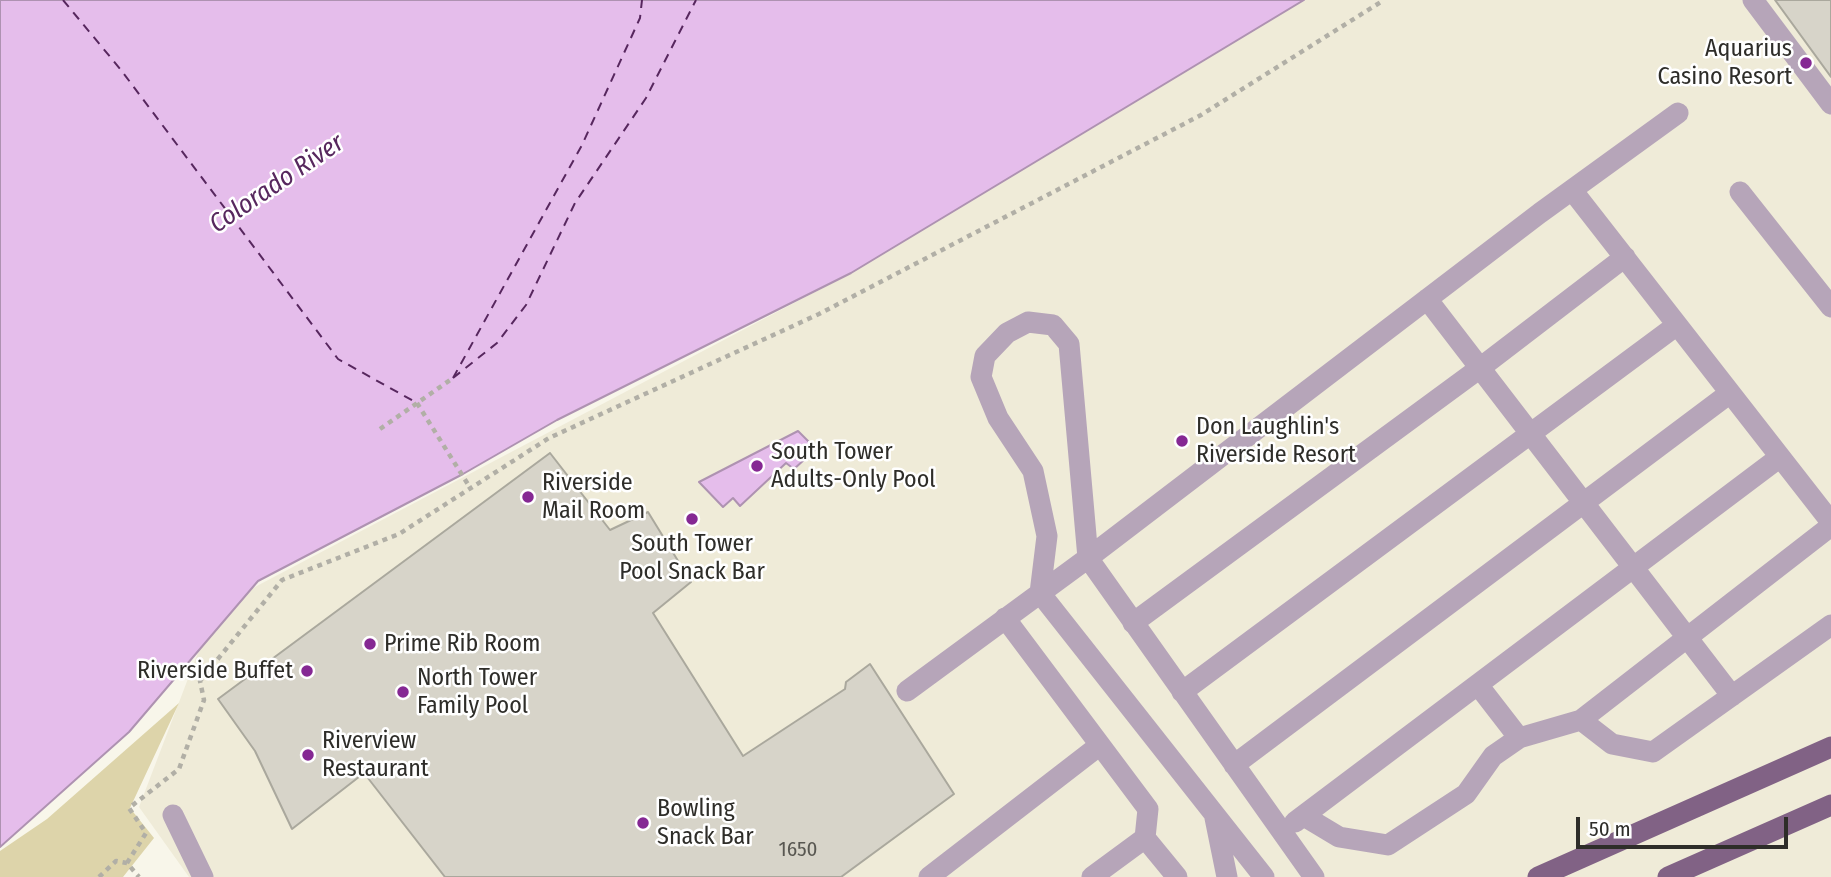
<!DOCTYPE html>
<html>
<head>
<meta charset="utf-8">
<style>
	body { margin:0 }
	#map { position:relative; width:1831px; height:877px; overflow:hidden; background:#f8f6ea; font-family:"Fira Sans Condensed",sans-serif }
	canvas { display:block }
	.scale { position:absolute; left:1576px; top:817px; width:212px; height:32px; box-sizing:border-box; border:4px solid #2e2d29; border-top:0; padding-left:9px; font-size:21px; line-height:24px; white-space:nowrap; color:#2e2d29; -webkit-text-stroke:5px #fff; paint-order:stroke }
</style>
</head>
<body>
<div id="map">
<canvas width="1831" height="877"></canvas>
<div class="scale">50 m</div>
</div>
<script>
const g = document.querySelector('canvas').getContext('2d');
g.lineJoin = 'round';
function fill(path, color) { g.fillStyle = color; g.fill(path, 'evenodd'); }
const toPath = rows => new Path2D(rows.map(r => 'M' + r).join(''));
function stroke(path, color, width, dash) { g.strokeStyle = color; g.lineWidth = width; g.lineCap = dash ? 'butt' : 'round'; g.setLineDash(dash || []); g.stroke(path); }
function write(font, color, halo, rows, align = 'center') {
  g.font = font + ' "Fira Sans Condensed",sans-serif'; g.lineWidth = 5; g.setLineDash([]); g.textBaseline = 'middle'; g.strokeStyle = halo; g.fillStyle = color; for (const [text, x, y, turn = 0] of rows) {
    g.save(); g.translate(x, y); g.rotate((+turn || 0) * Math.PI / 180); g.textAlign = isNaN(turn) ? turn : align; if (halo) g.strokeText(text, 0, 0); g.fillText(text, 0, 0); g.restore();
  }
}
fill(toPath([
	[1304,0,1831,0,1831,877,189,877,139,807,215,608,851,273]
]), '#efebd8');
fill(toPath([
	[179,703,130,808,154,838,123,877,0,877,0,851,47,819]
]), '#ddd4aa');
const water = toPath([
	[0,0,1304,0,851,273,557,420,463,474,258,581,129,732,0,847,0,0],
	[798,431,816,449,794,469,786,463,740,506,733,498,723,507,699,482,798,431]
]);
fill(water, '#e5bdeb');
stroke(water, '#ae92b1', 2);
stroke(toPath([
	[63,0,121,70,338,359,417,403],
	[453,378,497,343,526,305,575,203,646,98,696,0],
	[453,378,582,145,640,18,642,0]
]), '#57275e', 2, [9, 7]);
const building = toPath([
	[1775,0,1831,0,1831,77,1775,0],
	[550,453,610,530,648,512,691,582,653,613,743,756,845,689,846,682,870,664,954,794,841,877,445,877,364,773,292,829,255,751,218,699,550,453]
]);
fill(building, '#d7d4c9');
stroke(building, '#aaa89d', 2);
stroke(toPath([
	[417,403,469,486],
	[380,429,453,378],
	[127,863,146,833,129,808,179,769,204,700,200,681,282,580,399,534,549,438,819,314,1201,115,1384,0],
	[99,877,116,861,127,863,139,877]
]), '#b1afa6', 4.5, [5, 5]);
stroke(toPath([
	[1753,0,1831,104],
	[1572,190,1831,522],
	[1740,192,1831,307],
	[1427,299,1732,696],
	[1005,618,1148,809,1145,838,1177,877],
	[1133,623,1480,368,1625,257],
	[1478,685,1519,738],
	[907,691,1088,558,1540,213,1678,113],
	[1182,692,1677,325],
	[1581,720,1612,744,1653,752,1831,625],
	[1234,765,1730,393],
	[173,815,203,877],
	[1304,816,1339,837,1388,845,1466,794,1493,756,1519,738,1581,720,1831,526],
	[1215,818,1227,877],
	[1295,822,1780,457],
	[929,877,1100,745],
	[1092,877,1145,838],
	[1264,877,1040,593,1047,536,1033,471,998,418,981,377,985,356,1007,333,1028,322,1053,325,1069,344,1088,558,1314,877]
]), '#b6a5b9', 21);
stroke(toPath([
	[1538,877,1831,747],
	[1668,877,1831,805]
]), '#816285', 21);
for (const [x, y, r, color] of [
	[1806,63,7,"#852893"],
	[1182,441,7,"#852893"],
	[757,466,7,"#852893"],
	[528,497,7,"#852893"],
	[692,519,7,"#852893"],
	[370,644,7,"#852893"],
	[307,671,7,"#852893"],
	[403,692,7,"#852893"],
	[308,755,7,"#852893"],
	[643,823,7,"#852893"]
]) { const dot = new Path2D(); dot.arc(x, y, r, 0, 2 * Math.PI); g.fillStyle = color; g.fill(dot); stroke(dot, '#fff', 2.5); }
write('21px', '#585751', null, [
	["1650",798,850]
]);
write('24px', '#2e2d29', '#fff', [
	["Aquarius",1792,49,"right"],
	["Casino Resort",1792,77,"right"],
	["Don Laughlin's",1196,427],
	["Riverside Resort",1196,455],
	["South Tower",771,452],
	["Adults-Only Pool",771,480],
	["Riverside",542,483],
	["Mail Room",542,511],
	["South Tower",692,544,"center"],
	["Pool Snack Bar",692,572,"center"],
	["Prime Rib Room",384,644],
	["Riverside Buffet",293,671,"right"],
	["North Tower",417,678],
	["Family Pool",417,706],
	["Riverview",322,741],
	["Restaurant",322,769],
	["Bowling",657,809],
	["Snack Bar",657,837]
], 'left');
write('italic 26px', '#57275e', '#fff', [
	["Colorado River",277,184,-34]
]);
</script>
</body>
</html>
